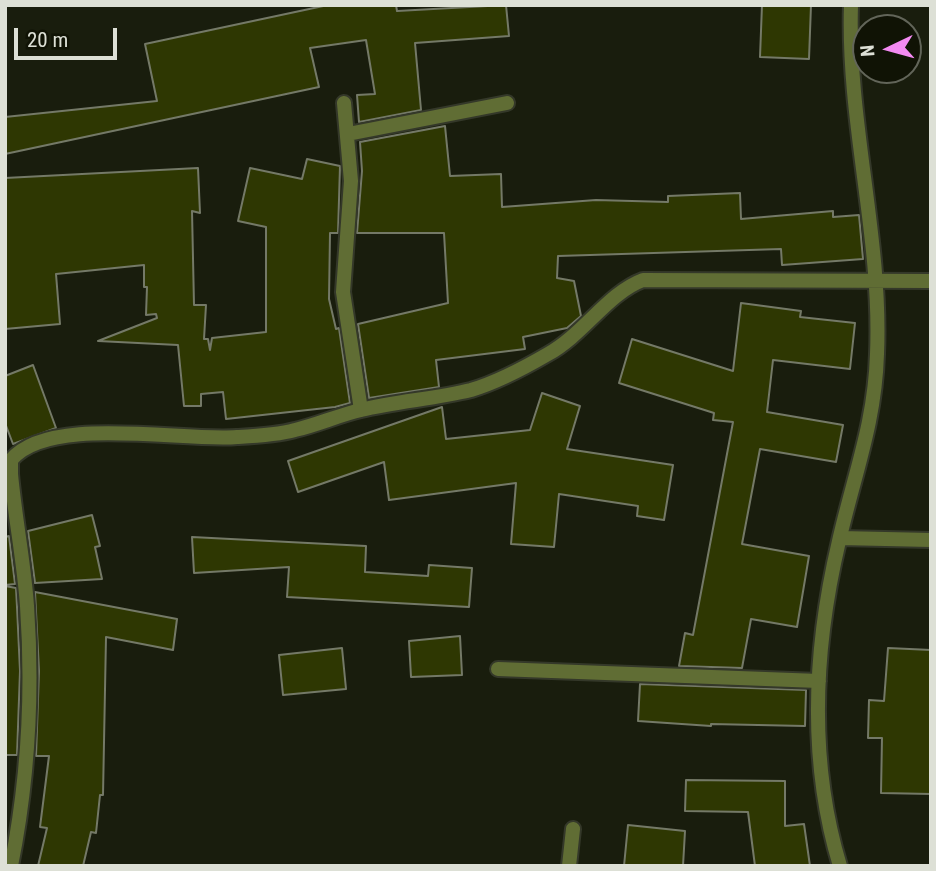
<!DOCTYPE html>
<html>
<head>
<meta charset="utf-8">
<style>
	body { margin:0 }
	#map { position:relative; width:936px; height:871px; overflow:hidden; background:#191d0d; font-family:"Roboto Condensed",sans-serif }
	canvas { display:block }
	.frame { position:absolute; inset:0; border:7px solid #dde0d6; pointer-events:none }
	.north { position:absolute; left:852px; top:14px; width:70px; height:70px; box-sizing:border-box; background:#101305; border:2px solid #626559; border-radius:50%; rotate:265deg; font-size:19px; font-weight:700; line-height:28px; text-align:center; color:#dde0d6 }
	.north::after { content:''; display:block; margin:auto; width:24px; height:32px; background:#f38af2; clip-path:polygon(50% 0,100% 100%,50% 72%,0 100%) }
	.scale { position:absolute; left:14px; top:28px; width:103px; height:32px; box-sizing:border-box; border:4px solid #dde0d6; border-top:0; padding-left:9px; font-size:21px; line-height:24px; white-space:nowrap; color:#dde0d6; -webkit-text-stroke:5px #101305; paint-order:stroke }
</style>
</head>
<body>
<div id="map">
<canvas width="936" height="871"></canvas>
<div class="frame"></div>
<div class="north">N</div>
<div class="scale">20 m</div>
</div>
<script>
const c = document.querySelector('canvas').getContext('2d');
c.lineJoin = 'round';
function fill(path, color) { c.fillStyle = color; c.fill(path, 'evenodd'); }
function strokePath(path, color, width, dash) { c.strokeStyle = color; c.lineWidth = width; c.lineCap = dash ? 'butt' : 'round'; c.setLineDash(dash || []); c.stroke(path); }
const building = new Path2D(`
	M328,5h68l1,6 109,-6 3,31 -94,7 6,67 -62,12 -2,-27 18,-1 -9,-54 -56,8 9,39 -314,67v-37l152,-16 -12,-57z
	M762,5h49l-2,54 -49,-2z
	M445,126l5,50 51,-2 1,33 94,-7 72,2v-6l72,-3 1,26 92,-8v6l26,-2 4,44 -81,6 -1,-16 -223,7 -1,22 17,3 7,35 -14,12 -44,9 2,12 -89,11 3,27 -70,11 -11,-74 90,-21 -4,-70h-87l5,-62 -2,-29z
	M307,159l33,7 -2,67h-8l-1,66 7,30 3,-1 11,75 -15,4 -109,12 -3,-27 -22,2v12h-17l-6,-61 -80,-4 59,-23 -1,-4 -10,1 1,-28h-3v-22l-88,9 4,50 -55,5v-151l193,-10 2,45 -8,-2 2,94h12l-2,34h4l2,11 2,-12 54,-6v-105l-28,-6 12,-53 52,11z
	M741,303l60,8 -1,6 55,6 -5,46 -77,-9 -6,52 76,13 -7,37 -76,-13 -18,95 67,12 -12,71 -46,-8 -9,49 -63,-2 6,-33 8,2 40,-213 -20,-2 1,-7 -95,-30 13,-44 101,32z
	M33,365l23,63 -43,16 -8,-21v-47z
	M542,393l38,13 -13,43 106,16 -9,55 -27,-4 1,-10 -79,-12 -5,53 -43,-3 5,-61 -127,17 -5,-38 -86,30 -10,-31 154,-54 4,32 84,-9z
	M92,515l8,31 -5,1 7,32 -67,4 -7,-52z
	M9,536l6,48 -10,1v-48z
	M192,537l174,9 -1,26 63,4 1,-11 43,3 -3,39 -182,-10 2,-30 -95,6z
	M5,586l11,2 1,19 3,64 -3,84h-12z
	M35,592l142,27 -4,31 -67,-13 -3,158h-3l-4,38 -5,-1 -8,34h-45l9,-38 -7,-1 9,-71h-13l3,-85z
	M460,636l2,39 -51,2 -2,-36z
	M342,648l4,41 -63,6 -4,-40z
	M888,648l43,2v144l-50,-1 1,-55h-14l1,-38 15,1z
	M640,684l166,6 -1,36 -94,-2v2l-73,-5z
	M686,780l99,1v45l19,-2 6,42h-55l-7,-54 -63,-1z
	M628,825l57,6 -2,35h-59z`);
fill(building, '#2e3702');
strokePath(building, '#747967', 2);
const street = new Path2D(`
	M344,103l7,78 -8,111 18,118
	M348,134l159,-31
	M840,538l91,2
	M498,669l321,12
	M11,866c17,-85 22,-174 16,-260 -3,-44 -12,-88 -16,-132v-14c38,-46 172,-18 226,-23 19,-1 40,-2 58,-7 22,-5 44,-15 66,-20 36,-9 74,-11 110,-20 27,-8 53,-22 77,-36 36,-20 60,-61 95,-74l288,1
	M569,866l4,-37
	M840,866c-32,-106 -26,-219 -1,-325 15,-66 36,-118 38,-187 5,-117 -30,-232 -26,-349`);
strokePath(street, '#343829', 18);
strokePath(street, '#606d34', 14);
</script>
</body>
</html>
